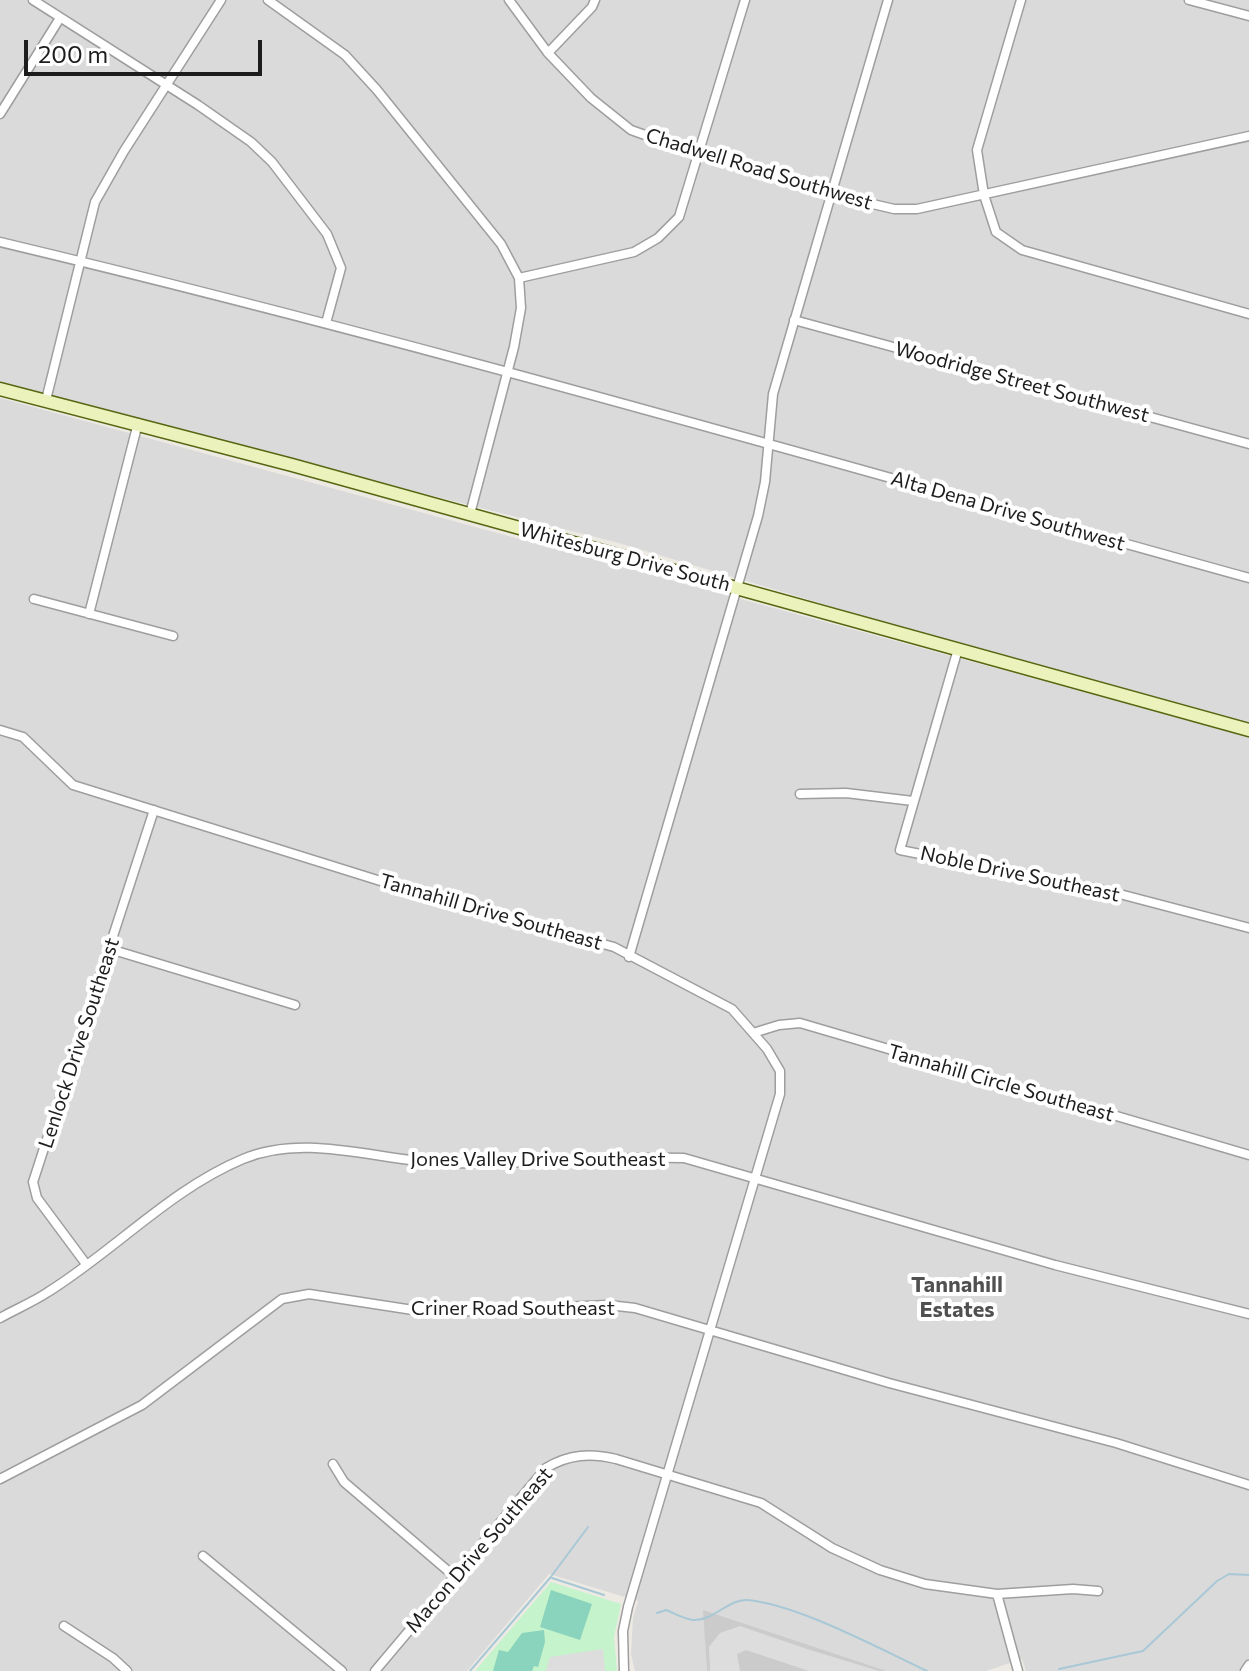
<!DOCTYPE html>
<html>
<head>
<meta charset="utf-8">
<style>
	body { margin:0 }
	#map { position:relative; width:1249px; height:1671px; overflow:hidden; background:#edeae4; font-family:Commissioner,sans-serif }
	canvas { display:block }
	.scale { position:absolute; left:24px; top:40px; width:238px; height:36px; box-sizing:border-box; border:4px solid #1d1d1d; border-top:0; padding-left:10px; font-size:24px; line-height:28px; white-space:nowrap; color:#1d1d1d; -webkit-text-stroke:6px #fff; paint-order:stroke }
</style>
</head>
<body>
<div id="map">
<canvas width="1249" height="1671"></canvas>
<div class="scale">200 m</div>
</div>
<script>
const c = document.querySelector('canvas').getContext('2d');
c.lineJoin = 'round';
function fill(path, color) { c.fillStyle = color; c.fill(path, 'evenodd'); }
function strokePath(path, color, width, dash) { c.strokeStyle = color; c.lineWidth = width; c.lineCap = dash ? 'butt' : 'round'; c.setLineDash(dash || []); c.stroke(path); }
function write(font, color, halo, rows, align = 'center') {
  c.font = font + ' Commissioner,sans-serif'; c.lineWidth = 8; c.setLineDash([]); c.textBaseline = 'middle'; c.strokeStyle = halo; c.fillStyle = color; for (const [text, x, y, turn = 0] of rows) {
    c.save(); c.translate(x, y); c.rotate((+turn || 0) * Math.PI / 180); c.textAlign = isNaN(turn) ? turn : align; if (halo) c.strokeText(text, 0, 0); c.fillText(text, 0, 0); c.restore();
  }
}
fill(new Path2D(`
	M0,0h1249v731l-630,-188 -619,-157z
	M0,398l1249,339v934h-223l-4,-12 -36,12h-99l-183,-60 3,60h-72l-4,-17 2,-36 5,-17 -89,-27 -82,97h-467z`), '#dbdada');
fill(new Path2D(`
	M703,1610l184,61h-180z`), '#cbcbcb');
fill(new Path2D(`
	M551,1582l70,22 -7,33 3,34h-142z`), '#c5f3cb');
fill(new Path2D(`
	M551,1590l41,14 -12,36 -40,-13z
	M544,1630l1,12 -7,25 -4,-1 -2,5h-39l6,-21 9,2 14,-19z`), '#8ad3bc');
fill(new Path2D(`
	M740,1626l67,23 72,22h-70l-63,-21 -9,4 3,17h-30l-1,-24 11,-14z
	M603,1649l2,22h-59l4,-14z`), '#ddd');
strokePath(new Path2D(`
	M552,1578l52,17
	M657,1613l9,-3c8,3 21,11 29,10 19,0 34,-21 52,-20 50,4 133,49 180,71
	M1059,1669l84,-18 74,-70 12,-7 20,1
	M470,1671l80,-93 38,-51`), '#a8c8d6', 2);
const street = new Path2D(`
	M33,0l165,105 53,37 21,20 55,72 14,34 -15,55
	M268,0l77,55 32,35 124,154 18,34 2,30 -7,39 -44,167
	M509,0l39,53 43,45 40,32 67,24 132,40 64,15h23l332,-73
	M1021,0l-44,150 7,45 12,37 26,18 227,64
	M1189,0l60,16
	M548,53l44,-46 3,-7
	M0,114l60,-96
	M0,242c420,100 833,221 1249,336
	M519,278l115,-26 24,-14 21,-21 66,-217
	M794,320l455,124
	M46,400l49,-198 29,-51 97,-151
	M34,599l139,37
	M89,614l49,-191
	M958,649l-58,201 212,42 137,36
	M0,730l23,7 50,48 362,113 179,49 118,62 35,40 13,22v23l-152,513 -5,24 1,40
	M800,794l46,-1 67,8
	M110,949l185,56
	M629,957l129,-441 7,-34 8,-88 115,-394
	M753,1033l26,-8 21,-2 449,132
	M86,1264l-49,-66 -4,-16 121,-372
	M0,1318c16,-9 33,-16 48,-26 66,-41 123,-103 195,-133 64,-27 138,3 204,4 79,2 158,-7 237,-5l371,107 194,49
	M333,1464l11,18 110,94
	M0,1479l142,-74 140,-106 27,-5 104,16 38,2 157,-7 27,3 254,75 227,60 133,42
	M203,1556l139,115
	M997,1594l21,77
	M64,1626l49,32 14,13
	M375,1671l171,-203c23,-14 45,-15 70,-9l145,44 71,45 48,22 45,14 72,10 76,-5 25,2
	M1245,1671l4,-6`);
const secondary = new Path2D(`
	M0,389l292,76 957,265`);
strokePath(street, '#9e9e9e', 11);
strokePath(secondary, '#576711', 15);
strokePath(street, '#fff', 8);
strokePath(secondary, '#ebf2bc', 12);
write('20px', '#1d1d1d', '#fff', [
	["Chadwell Road Southwest",759,169,17],
	["Woodridge Street Southwest",1022,382,15],
	["Alta Dena Drive Southwest",1008,511,16],
	["Whitesburg Drive South",625,557,15],
	["Noble Drive Southeast",1020,874,12],
	["Tannahill Drive Southeast",491,912,16],
	["Lenlock Drive Southeast",79,1043,-72],
	["Tannahill Circle Southeast",1001,1083,16],
	["Jones Valley Drive Southeast",538,1159],
	["Criner Road Southeast",513,1308],
	["Macon Drive Southeast",479,1550,-49]
]);
write('bold 22px', '#505050', '#fff', [
	["Tannahill",957,1285],
	["Estates",957,1310]
]);
</script>
</body>
</html>
